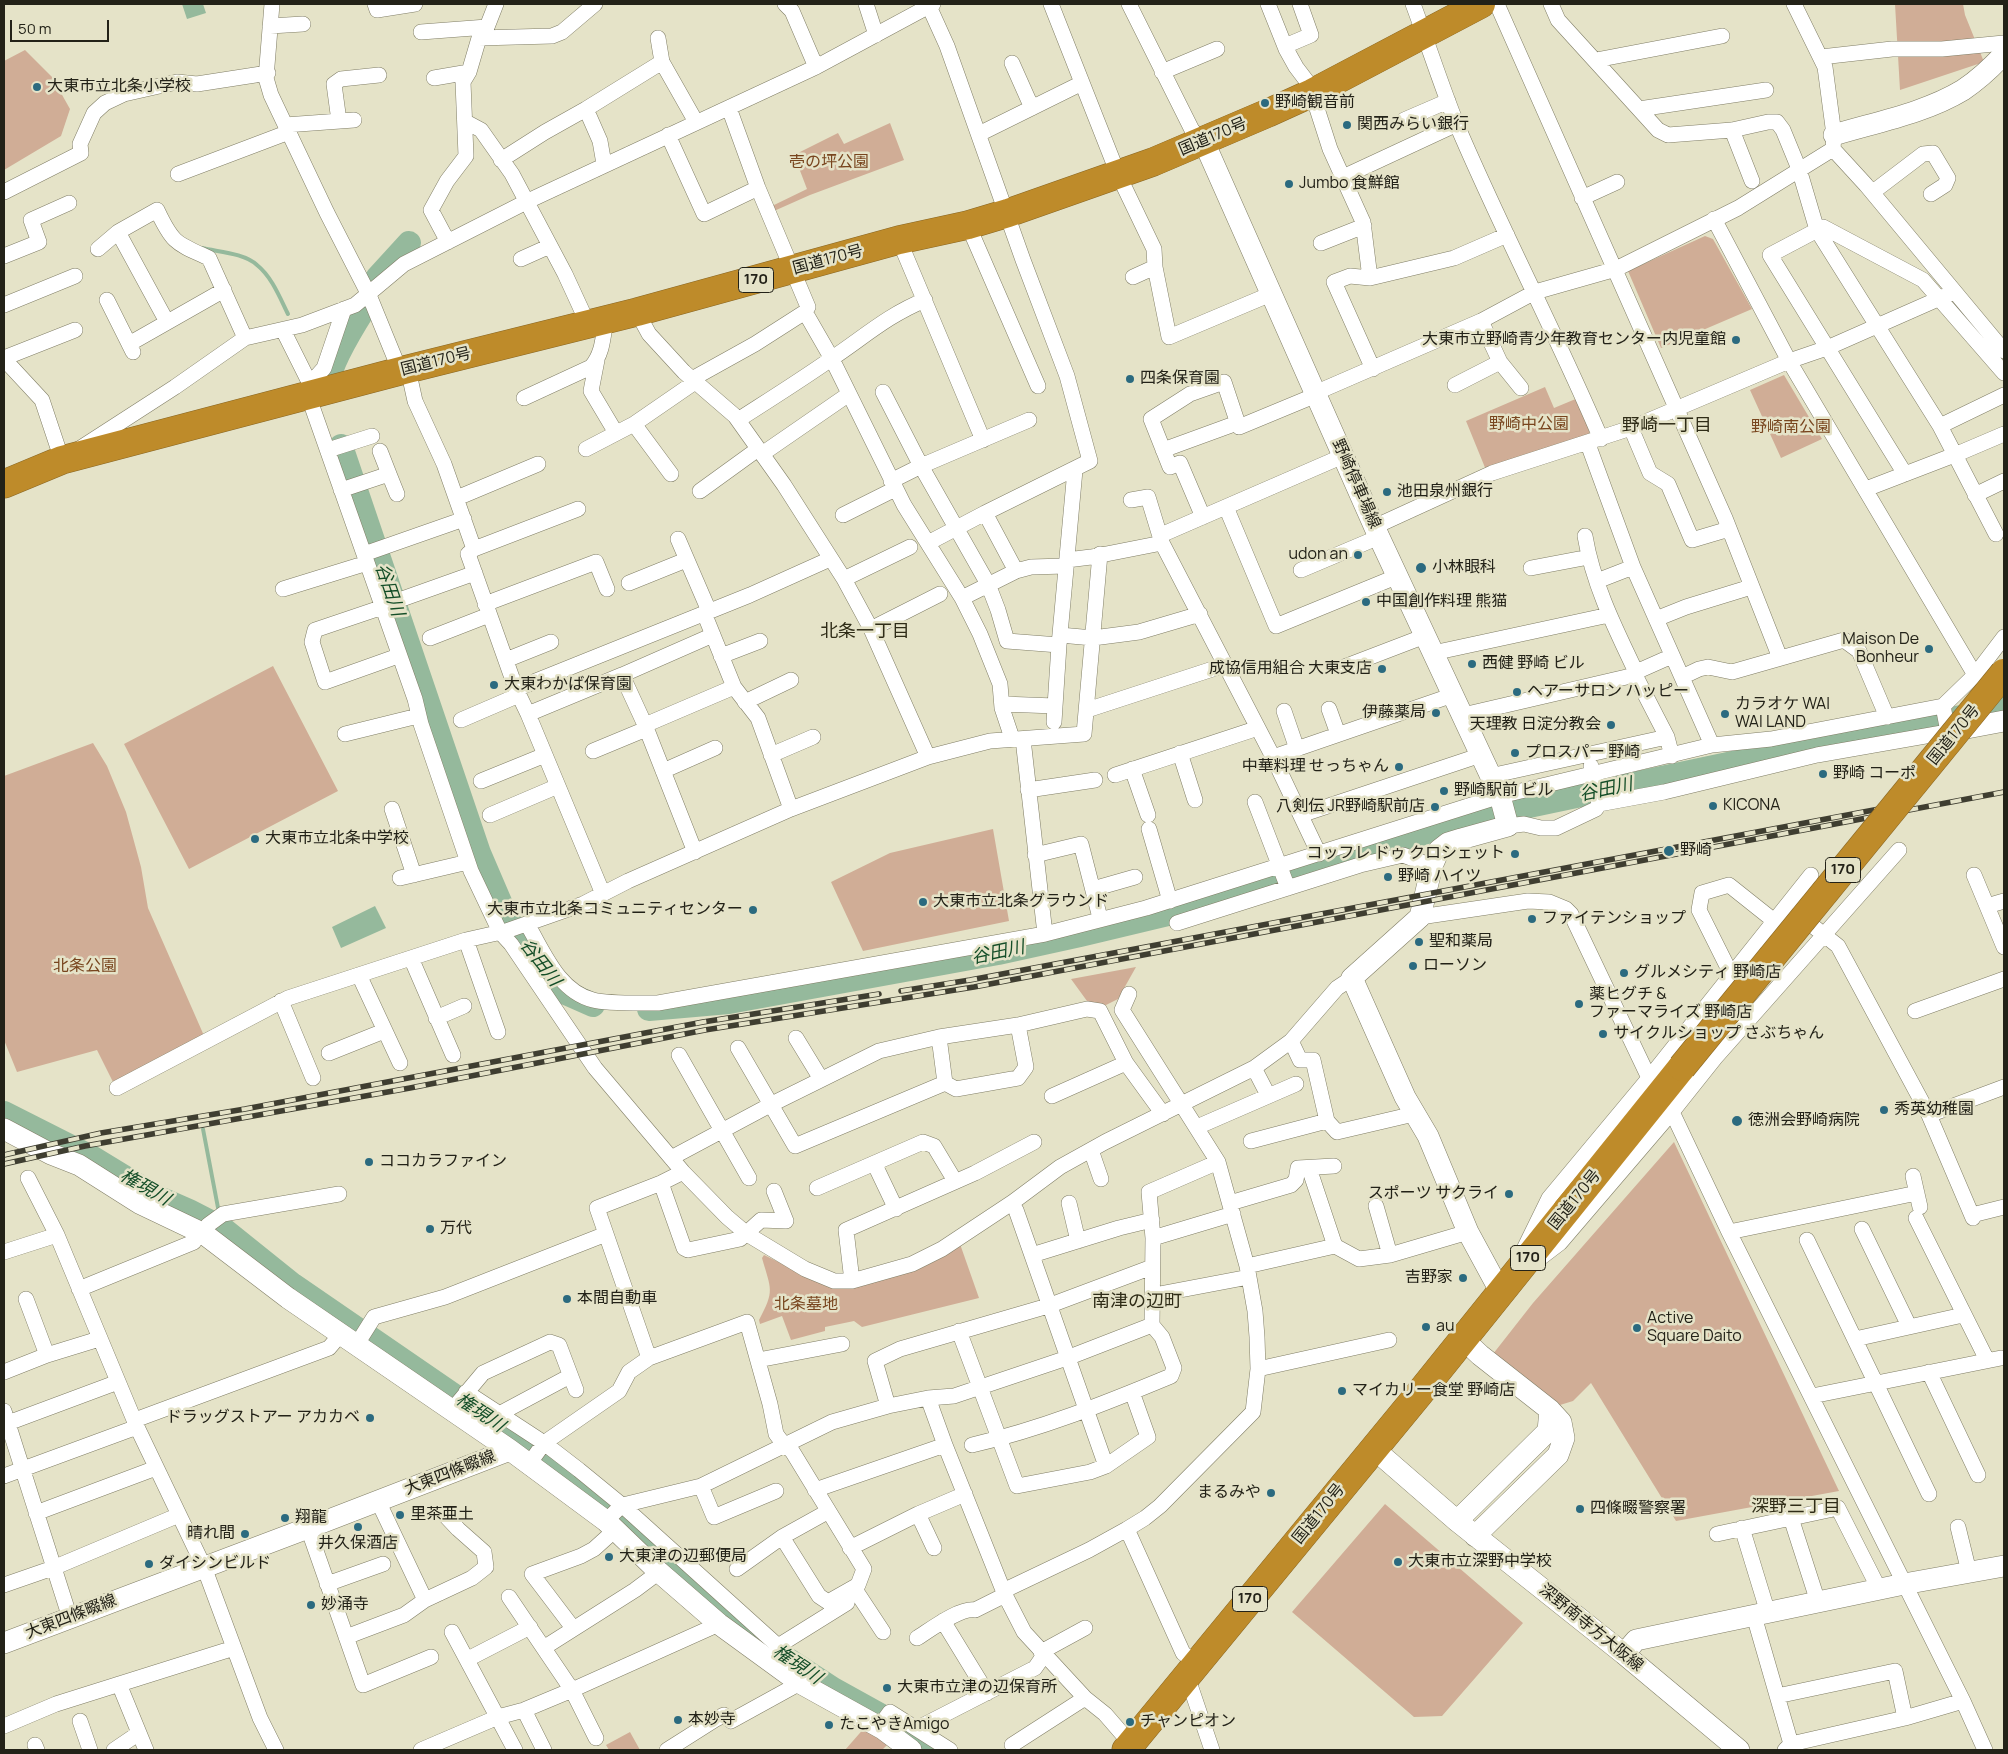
<!DOCTYPE html>
<html>
<head>
<meta charset="utf-8">
<style>
	body { margin:0 }
	#map { position:relative; width:2008px; height:1754px; overflow:hidden; background:#e5e3c8; font-family:Manrope,sans-serif }
	canvas { display:block }
	.frame { position:absolute; inset:0; border:5px solid #232218; pointer-events:none }
	.scale { position:absolute; left:10px; top:20px; width:99px; height:22px; box-sizing:border-box; border:2px solid #232218; border-top:0; padding-left:6px; font-size:15px; line-height:18px; white-space:nowrap; color:#232218; -webkit-text-stroke:4px #e5e3c8; paint-order:stroke }
</style>
</head>
<body>
<div id="map">
<canvas width="2008" height="1754"></canvas>
<div class="frame"></div>
<div class="scale">50 m</div>
</div>
<script>
const c = document.querySelector('canvas').getContext('2d');
c.lineJoin = 'round';
function fill(path, color) { c.fillStyle = color; c.fill(path, 'evenodd'); }
function strokePath(path, color, width, dash) { c.strokeStyle = color; c.lineWidth = width; c.lineCap = dash ? 'butt' : 'round'; c.setLineDash(dash || []); c.stroke(path); }
function write(font, color, halo, rows, align = 'center') {
  c.font = font + ' Manrope,"Noto Sans JP",sans-serif'; c.lineWidth = 5; c.setLineDash([]); c.textBaseline = 'middle'; c.strokeStyle = halo; c.fillStyle = color; for (const [text, x, y, turn = 0] of rows) {
    c.save(); c.translate(x, y); c.rotate((+turn || 0) * Math.PI / 180); c.textAlign = isNaN(turn) ? turn : align; if (halo) c.strokeText(text, 0, 0); c.fillText(text, 0, 0); c.restore();
  }
}
fill(new Path2D(`
	M1895,4h68l2,11 19,47 -84,28z
	M25,50l27,27 18,32 -9,27 -57,34v-109z
	M890,123l14,37 -94,35 -36,16 -2,-5 35,-17 -13,-34 44,-22 6,11z
	M1705,236l8,3 39,70 -91,39 -33,-77z
	M1784,375l38,64 -41,19 -31,-68z
	M1545,387l9,21 24,-10 7,18 5,19 -104,35 -20,-49z
	M273,666l65,125 -149,78 -65,-125z
	M93,743l14,23 19,46 15,55 7,41 57,130 -91,46 -17,-34 -80,22 -13,-32v-264z
	M993,829l16,92 -146,30 -32,-69 59,-29z
	M1136,967l-18,32 -16,8 -15,-6 -16,-22z
	M1674,1142l165,349 -163,30 -85,-138 -18,18 -13,4 -67,-51 40,-51z
	M960,1244l19,54 -117,29 -8,-6 -29,6v4l-34,9 -9,-24 -22,8 -1,-4c16,-30 12,-30 3,-62l2,-3 58,28z
	M1385,1504l138,119 -81,93 -28,1 -122,-105z
	M866,1726l23,17 -7,7h-37z
	M630,1732l10,18h-31l-3,-5z`), '#d0ad96');
fill(new Path2D(`
	M182,4h21l3,9 -19,6z
	M375,906l11,22 -45,20 -9,-21z`), '#95b99c');
strokePath(new Path2D(`
	M202,248c17,4 42,5 55,17 15,12 23,33 31,49
	M203,1129l16,84`), '#95b99c', 4);
strokePath(new Path2D(`
	M377,278l32,-35
	M328,384c2,-21 24,-56 36,-75
	M341,446l138,407 27,63 19,32 34,42 34,15
	M649,1009l80,-7 269,-49 82,-18 96,-23 257,-82 58,-16 379,-80 134,-25
	M4,1113l89,45 64,39 32,14 33,17 71,57 246,169 71,54 118,105 47,38 58,38 56,31 43,30`), '#95b99c', 24);
const street = new Path2D(`
	M272,4l-6,74 5,17 56,118 42,82 31,76
	M375,4l2,6 38,-6
	M785,4l7,7 24,56
	M866,4l10,31
	M928,4l19,42 76,214 44,116 23,85 -105,52 -57,30
	M1051,4l67,170 36,75 1,18 14,70 102,-43
	M1129,4l63,126 12,12
	M1268,4l18,45 10,18 19,25
	M1413,4c15,40 28,81 44,121 45,106 99,208 144,314
	M1497,4l228,514 55,140
	M1551,4l7,16 100,110 10,5 64,-5 36,-8h9l6,8 16,39 18,61 123,196 56,108
	M1794,4l31,63 9,68 -1,14 33,36 138,166
	M270,26l33,-2
	M421,32l66,-5
	M479,38l73,-2 10,-4 33,-28
	M658,38l4,24 34,60
	M1285,46l26,-11 -11,-31
	M1821,57l71,-8h50l62,-6
	M1596,60l126,-24
	M1012,63l20,45
	M1162,72l55,-23
	M434,78l35,-6
	M1312,93l18,56 33,73 7,56
	M729,108l29,80 50,119 -3,5 27,47 72,146 58,93 18,36 20,50 2,24 10,30
	M586,109l14,32 4,23
	M1639,109l127,-19
	M1404,120l44,-19
	M339,121l-5,-37 7,-5 38,-4
	M466,122l15,8 31,44 53,100 23,50
	M285,125l69,-5
	M1732,130l20,51
	M979,134l103,-51
	M668,135l36,79 54,-26
	M501,160l44,-28 41,-23 76,-47
	M178,174l111,-42
	M1343,177l114,-53
	M4,192l77,-39 -1,-9 14,-31 11,-10 19,-9 53,-12 20,2 71,-11
	M1873,192l50,-38 10,-1 15,25 -3,7 -14,9
	M1582,198l35,-16
	M1714,219l75,142 186,314 8,2
	M968,225l70,161
	M118,232l49,90
	M899,240l84,200
	M448,242l-17,-32 16,-29 19,-25 -3,-74 6,-10 10,-34 8,-11 9,-23
	M1321,243l43,-17
	M98,249l20,-17 39,-22c16,34 19,33 52,48l36,80
	M4,256l35,-14 -8,-22 38,-17
	M521,259l29,-13
	M1133,277l22,-10
	M107,300l26,52
	M4,305l71,-29
	M637,312l12,22 35,38 51,44 49,69 60,94 27,50 57,128
	M1481,321l19,41 21,26
	M283,330l31,62
	M129,344l95,-54
	M4,358l71,-28
	M4,359l38,41 20,60 113,-73 70,-49 57,-13 53,-20 49,-41 124,-63 288,-134 117,-63
	M597,360l-6,31 25,42
	M408,369l7,32 29,63 30,85
	M1373,369l-39,-87 16,-6 20,2 84,-20 53,-23
	M692,379l63,-35 50,-32
	M310,384l14,-16 20,-59
	M1455,385l45,-23
	M883,392l38,74 67,118 10,26 9,31 52,4
	M308,395l107,304 6,25 50,147 29,61 11,12 84,124 88,104 44,45 20,17 58,35 29,12h18l60,-17 30,-15 71,-47 47,-35 45,-25 149,-74 37,-27 46,-53 15,-10
	M524,398l67,-31c12,-13 12,-31 15,-48
	M738,420c31,-20 63,-40 93,-61 33,-22 57,-44 94,-59
	M634,424l37,50
	M1940,426l64,-31
	M1631,428l19,45 18,11 24,56 37,-11
	M1588,444l45,123 79,178
	M586,449l48,-25 61,-42
	M328,450l44,-14
	M1163,450l74,-27
	M380,451l9,23
	M762,454l87,-60
	M1905,474l-135,-219 53,-28 100,53 81,93
	M891,481l30,-15 108,-46
	M1866,489l91,-35 47,-20
	M341,490l48,-16 8,20
	M700,491l58,-42
	M1975,495l29,-14
	M457,498l81,-34
	M1131,500l17,-3 14,46 111,214 46,97
	M1226,507l50,119 122,-50
	M578,509l-104,40 -6,5 48,135 12,25 75,180
	M985,513l31,58
	M843,515l52,-26
	M1203,517l-23,-54 -10,4 -19,-48 39,-25 34,-12 15,45 70,-29 6,-5 166,-72 54,-29 81,-23 122,-61 95,-59
	M1374,527l118,-54 139,-45 158,-67 38,-13 127,-56
	M1161,535l182,-79
	M1585,536c8,48 30,92 51,136l-1,3 32,62 5,19
	M678,539l31,72
	M364,554l100,-35
	M1067,560l24,-3 71,-14
	M1531,568l58,-11
	M1301,570l78,-33
	M844,579l66,-32
	M1597,581l36,-14
	M629,583l57,-23
	M283,589l84,-26
	M962,598l54,-27 15,-4 34,-1
	M402,599l73,-26
	M485,604l111,-42 11,27
	M383,607l-68,23 -3,12 13,40 73,-26
	M704,613l30,74 24,31 33,91
	M1656,619l30,-12 65,-20
	M871,629l69,-35
	M1060,635l33,3 46,-6 61,-18
	M430,638l59,-23
	M1433,653l176,-38
	M721,656l39,-15
	M506,660l45,-18
	M1344,667l81,-31
	M1636,672l36,-16
	M1682,677l17,-8 9,-2 24,5 112,-32 15,11 28,66
	M516,689l234,-94 80,-36
	M745,702l46,-22
	M1002,704l53,2
	M1329,709l9,25
	M1087,710l138,-45
	M1284,711l13,38
	M528,714l94,-39
	M1463,715l172,-40
	M461,720l58,-25
	M1054,722l5,-77 16,-175
	M645,725l89,-38
	M345,734l73,-18
	M1023,739l22,195
	M593,751l53,-22
	M1180,753l15,47
	M771,755l42,-18
	M1273,757l180,-62
	M1591,766l8,38
	M1132,769l16,46
	M663,771l52,-23
	M1115,775l143,-47
	M1490,776l177,-39
	M481,781l64,-26
	M1028,790l67,-10
	M1255,802l33,86
	M392,809l22,66
	M490,815l68,-29
	M1301,815l180,-60
	M1508,826l16,-2 17,4h15l40,-19 3,-5 65,-12 153,-37 131,-23 -5,-26
	M1149,829l21,72
	M695,852l-50,-127 -23,-50 91,-40
	M1035,855l46,-11 18,70
	M1974,875l30,72
	M400,878l68,-16
	M1093,889l42,-12
	M1987,906l17,-5
	M1799,915l39,31 91,169 44,103
	M1420,917l108,-16 21,1 17,7 5,5 78,164
	M1177,923l183,-58 43,-10 29,11
	M527,924c17,28 31,67 66,76 15,4 48,3 65,3l387,-69 101,-26 354,-112 212,-51 59,-6 172,-33 32,-31 29,-38
	M466,940l32,92
	M411,958l42,97
	M1731,974l-32,-64 3,-17 27,-8 44,35
	M359,975l41,88
	M281,1001l32,77
	M1915,1011l89,-32
	M436,1018l28,-12
	M939,1037l6,46 11,6 62,-11 8,-11 -8,-42
	M796,1038l25,41
	M1291,1041l9,19h13l14,61 10,11 77,-18
	M738,1048l57,98 150,-63
	M329,1053l55,-22
	M679,1055l70,123
	M1254,1068l14,27
	M117,1088l171,-90 178,-58 40,-9 77,-27 45,-23 163,-72 137,-52 62,-16 94,-7 16,-180
	M1052,1096l74,-33
	M1672,1112l57,120 234,469 22,49
	M1929,1115l75,-28
	M1197,1127l99,-43
	M1251,1141l76,-20
	M1091,1150l10,29
	M671,1158l101,-54 107,-53 60,-14 79,-12 69,-16 13,2 26,52 37,51
	M875,1165l21,44
	M1309,1168l26,78
	M1913,1176l7,31
	M28,1178l29,57
	M661,1183l23,65 4,2 52,-11 21,-19 25,1 -12,-30
	M817,1188l106,-46 11,4 21,35
	M1069,1203l9,38
	M1230,1203l61,-18 5,-5 2,-12 36,-2
	M1376,1206l14,49
	M1016,1210l90,256
	M1972,1215l32,-8
	M1916,1218l71,142
	M1862,1229l47,97
	M1729,1232l188,-39
	M204,1234l4,-9 15,-11 116,-20
	M1153,1238l80,-24
	M1807,1240l122,254
	M1525,1247l24,-49 100,-120 162,-203
	M4,1252l53,-17 80,192 67,140 56,151 16,32
	M1032,1255l87,-27 33,-8
	M1539,1259l21,-16 112,-131 43,-54 184,-208
	M1247,1266l88,-20 24,13 31,-4 78,-23
	M852,1281l-6,-51 129,-57 59,-31
	M79,1289l115,-47 5,-11
	M1154,1295l95,-18
	M26,1299l21,56
	M959,1331l58,155 73,-14 16,-6 42,-29 -16,-45
	M1855,1339l108,-24
	M357,1344l17,-27 71,-20 161,-63
	M649,1358l-52,-150 64,-25 22,-11
	M758,1360l84,-16
	M1258,1369l131,-29
	M4,1372l43,-17 52,-16
	M1929,1372l49,103
	M466,1392l78,51 35,27 44,36 155,140 69,-43
	M1812,1396l189,-38
	M928,1398l17,47 60,150 19,37 61,66 20,16 26,30
	M888,1406l-13,-45 25,-12 148,-43 104,-39
	M452,1410l31,-37 67,-31 9,3 17,45
	M4,1411l66,207
	M499,1414l71,-38
	M135,1420l194,-72 11,-13
	M8,1423l110,-41
	M972,1445c69,-16 134,-42 199,-69l3,-8 -12,-31 -10,-12 1,-87 -4,-46 69,-30
	M529,1464l15,-21 75,-52 10,-19 20,-14 98,-36 23,82 6,30 9,12 7,5 72,118 -6,16 -30,17 -9,-6 -37,-59
	M4,1476l133,-49
	M701,1486l13,31 62,-26
	M815,1490l130,-45
	M36,1513l120,-45
	M918,1514l16,34
	M1791,1518l27,84
	M606,1521l13,-13 8,-4 74,-18 131,-64 56,-16 40,-8 26,-2 113,-38 85,-33
	M1958,1527l11,45
	M308,1528l55,157 68,-28
	M1742,1528l26,85
	M1127,1529l18,-11 15,-12 93,-94 5,-43 -1,-32 -2,-26 -8,-45 -29,-104 -96,-152 7,-16
	M1717,1534l121,-26 41,81
	M850,1548l68,-34 47,-20
	M737,1569l45,-32 45,-25
	M327,1584l56,-20
	M4,1585l49,-17 126,-53
	M854,1588l29,44
	M1003,1591l86,-41 38,-21 56,124 14,11
	M509,1597l63,93 24,48
	M425,1600l47,-22 14,-11 -2,-15 -26,-23 -15,-16
	M1754,1616l37,128 -6,6
	M943,1621l44,72
	M573,1628l-41,-54 49,-18 13,-7 21,-19
	M452,1632l63,118
	M346,1637l58,-22 21,-15 -47,-99
	M917,1638c13,-8 43,-31 58,-28l30,-15
	M545,1647l90,-57 24,-18
	M1041,1652l44,-24
	M468,1659l62,-32
	M1187,1676l25,74
	M119,1684l27,66
	M1777,1696l118,-25 10,47
	M524,1710l20,40
	M80,1721l10,29
	M4,1726l52,-22 178,-56
	M879,1727l11,-15 60,38
	M918,1728l117,-60 9,-13
	M1791,1744l114,-26 58,-17
	M35,1745l2,5
	M1012,1745l73,-47
	M114,1750l25,-17
	M421,1750l77,-33 26,-7 48,-20 147,-66
	M667,1750l49,-31 8,-4 7,6 69,-38`);
const secondary = new Path2D(`
	M1834,135c43,-13 91,-22 129,-45 15,-10 29,-23 41,-36
	M1204,142l175,395 121,259 8,30 -47,13 -13,4 -9,7 -7,16 -12,51 -68,61 53,119 23,39 40,96 32,59
	M1951,731l53,-10
	M4,1129l47,25 28,11 60,38 65,31 84,64 222,152 96,71 53,51 60,52 81,59 83,46 28,21
	M1463,1339l17,16 70,55 11,12 3,16 -6,17 -83,81
	M1374,1449l83,72 167,133 115,96
	M1457,1521l91,-90 2,-21
	M4,1643l304,-115 202,-78
	M1624,1654l12,-14 268,-56 100,-18`);
const highway = new Path2D(`
	M4,484l58,-24 346,-91 229,-57 262,-72 69,-15 40,-12 145,-51 115,-49 44,-20 169,-89
	M1126,1750l293,-356 263,-327`);
strokePath(street, '#807e66', 16);
strokePath(secondary, '#807e66', 22);
strokePath(highway, '#886624', 29);
strokePath(street, '#fff', 15);
strokePath(secondary, '#fff', 21);
strokePath(highway, '#be8b2a', 28);
const rail = new Path2D(`
	M901,991l69,-11 941,-177
	M4,1155l97,-22 144,-24 458,-87 176,-28
	M4,1164l81,-18 325,-58 295,-58 269,-43 1030,-195`);
strokePath(rail, '#3f3e31', 5.5);
strokePath(rail, '#e5e3c8', 4, [11]);
const highwayBridge = new Path2D(`
	M1682,1067l322,-394`);
strokePath(highwayBridge, '#886624', 29, []);
strokePath(highwayBridge, '#be8b2a', 28);
for (const [x, y, r, color] of [
	[37,87,5,"#2b6a7f"],
	[1265,103,5,"#2b6a7f"],
	[1347,125,5,"#2b6a7f"],
	[1289,184,5,"#2b6a7f"],
	[1736,340,5,"#2b6a7f"],
	[1130,379,5,"#2b6a7f"],
	[1387,492,5,"#2b6a7f"],
	[1358,555,5,"#2b6a7f"],
	[1421,568,6,"#2b6a7f"],
	[1366,602,5,"#2b6a7f"],
	[1929,649,5,"#2b6a7f"],
	[1472,664,5,"#2b6a7f"],
	[1382,669,5,"#2b6a7f"],
	[494,685,5,"#2b6a7f"],
	[1517,692,5,"#2b6a7f"],
	[1436,713,5,"#2b6a7f"],
	[1725,714,5,"#2b6a7f"],
	[1611,725,5,"#2b6a7f"],
	[1515,753,5,"#2b6a7f"],
	[1399,767,5,"#2b6a7f"],
	[1823,774,5,"#2b6a7f"],
	[1444,791,5,"#2b6a7f"],
	[1713,806,5,"#2b6a7f"],
	[1435,807,5,"#2b6a7f"],
	[255,839,5,"#2b6a7f"],
	[1669,851,6,"#2b6a7f"],
	[1515,854,5,"#2b6a7f"],
	[1388,877,5,"#2b6a7f"],
	[923,902,5,"#2b6a7f"],
	[753,910,5,"#2b6a7f"],
	[1532,919,5,"#2b6a7f"],
	[1419,942,5,"#2b6a7f"],
	[1413,966,5,"#2b6a7f"],
	[1624,973,5,"#2b6a7f"],
	[1579,1004,5,"#2b6a7f"],
	[1603,1034,5,"#2b6a7f"],
	[1884,1110,5,"#2b6a7f"],
	[1737,1121,6,"#2b6a7f"],
	[369,1162,5,"#2b6a7f"],
	[1509,1194,5,"#2b6a7f"],
	[430,1229,5,"#2b6a7f"],
	[1463,1278,5,"#2b6a7f"],
	[567,1299,5,"#2b6a7f"],
	[1426,1327,5,"#2b6a7f"],
	[1637,1328,5,"#2b6a7f"],
	[1342,1391,5,"#2b6a7f"],
	[370,1418,5,"#2b6a7f"],
	[1271,1493,5,"#2b6a7f"],
	[1580,1509,5,"#2b6a7f"],
	[400,1515,5,"#2b6a7f"],
	[285,1518,5,"#2b6a7f"],
	[358,1527,5,"#2b6a7f"],
	[245,1534,5,"#2b6a7f"],
	[609,1557,5,"#2b6a7f"],
	[1398,1562,5,"#2b6a7f"],
	[149,1564,5,"#2b6a7f"],
	[311,1605,5,"#2b6a7f"],
	[887,1688,5,"#2b6a7f"],
	[678,1720,5,"#2b6a7f"],
	[1130,1722,5,"#2b6a7f"],
	[829,1725,5,"#2b6a7f"]
]) { const dot = new Path2D(); dot.arc(x, y, r, 0, 2 * Math.PI); c.fillStyle = color; c.fill(dot); strokePath(dot, '#e5e3c8', 2); }
for (const [x, y, w] of [
	[756,280,35],
	[1843,870,35],
	[1528,1258,35],
	[1250,1599,35]
]) { const box = new Path2D(); box.roundRect(x - w / 2, y - 12.5, w, 25, 4); c.fillStyle = '#e5e3c8'; c.fill(box); strokePath(box, '#232218', 1); }
write('bold 15px', '#232218', null, [
	["170",756,280],
	["170",1843,870],
	["170",1528,1258],
	["170",1250,1599]
]);
write('16px', '#232218', '#e5e3c8', [
	["大東市立北条小学校",47,87],
	["野崎観音前",1275,103],
	["関西みらい銀行",1357,125],
	["Jumbo 食鮮館",1299,184],
	["大東市立野崎青少年教育センター内児童館",1726,340,"right"],
	["四条保育園",1140,379],
	["池田泉州銀行",1397,492],
	["udon an",1348,555,"right"],
	["小林眼科",1432,568],
	["中国創作料理 熊猫",1376,602],
	["Maison De",1919,640,"right"],
	["Bonheur",1919,658,"right"],
	["西健 野崎 ビル",1482,664],
	["成協信用組合 大東支店",1372,669,"right"],
	["大東わかば保育園",504,685],
	["ヘアーサロン ハッピー",1527,692],
	["カラオケ WAI",1735,705],
	["WAI LAND",1735,723],
	["伊藤薬局",1426,713,"right"],
	["天理教 日淀分教会",1601,725,"right"],
	["プロスパー 野崎",1525,753],
	["中華料理 せっちゃん",1389,767,"right"],
	["野崎 コーポ",1833,774],
	["野崎駅前 ビル",1454,791],
	["KICONA",1723,806],
	["八剣伝 JR野崎駅前店",1425,807,"right"],
	["大東市立北条中学校",265,839],
	["野崎",1680,851],
	["コッフレ ドゥ クロシェット",1505,854,"right"],
	["野崎 ハイツ",1398,877],
	["大東市立北条グラウンド",933,902],
	["大東市立北条コミュニティセンター",743,910,"right"],
	["ファイテンショップ",1542,919],
	["聖和薬局",1429,942],
	["ローソン",1423,966],
	["グルメシティ 野崎店",1634,973],
	["薬ヒグチ &",1589,995],
	["ファーマライズ 野崎店",1589,1013],
	["サイクルショップ さぶちゃん",1613,1034],
	["秀英幼稚園",1894,1110],
	["徳洲会野崎病院",1748,1121],
	["ココカラファイン",379,1162],
	["スポーツ サクライ",1499,1194,"right"],
	["万代",440,1229],
	["吉野家",1453,1278,"right"],
	["本間自動車",577,1299],
	["Active",1647,1319],
	["Square Daito",1647,1337],
	["au",1436,1327],
	["マイカリー食堂 野崎店",1352,1391],
	["ドラッグストアー アカカベ",360,1418,"right"],
	["まるみや",1261,1493,"right"],
	["四條畷警察署",1590,1509],
	["里茶亜土",410,1515],
	["翔龍",295,1518],
	["晴れ間",235,1534,"right"],
	["井久保酒店",358,1544,"center"],
	["大東津の辺郵便局",619,1557],
	["大東市立深野中学校",1408,1562],
	["ダイシンビルド",159,1564],
	["妙涌寺",321,1605],
	["大東市立津の辺保育所",897,1688],
	["本妙寺",688,1720],
	["チャンピオン",1140,1722],
	["たこやきAmigo",839,1725]
], 'left');
write('16px', '#232218', '#e5e3c8', [
	["国道170号",1213,137,-23],
	["国道170号",828,260,-15],
	["国道170号",436,362,-14],
	["野崎停車場線",1356,484,66],
	["国道170号",1954,735,-51],
	["国道170号",1575,1200,-51],
	["大東四條畷線",450,1473,-21],
	["国道170号",1319,1514,-51],
	["大東四條畷線",71,1617,-21],
	["深野南寺方大阪線",1591,1628,39]
]);
write('16px', '#78451e', '#e5e3c8', [
	["壱の坪公園",829,163],
	["野崎中公園",1529,425],
	["野崎南公園",1791,428],
	["北条公園",85,967],
	["北条墓地",806,1305]
]);
write('18px', '#2f2c17', '#e5e3c8', [
	["野崎一丁目",1667,426],
	["北条一丁目",865,632],
	["南津の辺町",1137,1302],
	["深野三丁目",1796,1507]
]);
write('italic 18px', '#144e28', '#e5e3c8', [
	["谷田川",389,590,71],
	["谷田川",1606,790,-12],
	["谷田川",998,953,-12],
	["谷田川",540,963,52],
	["権現川",145,1188,30],
	["権現川",480,1413,34],
	["権現川",797,1665,34]
]);
</script>
</body>
</html>
